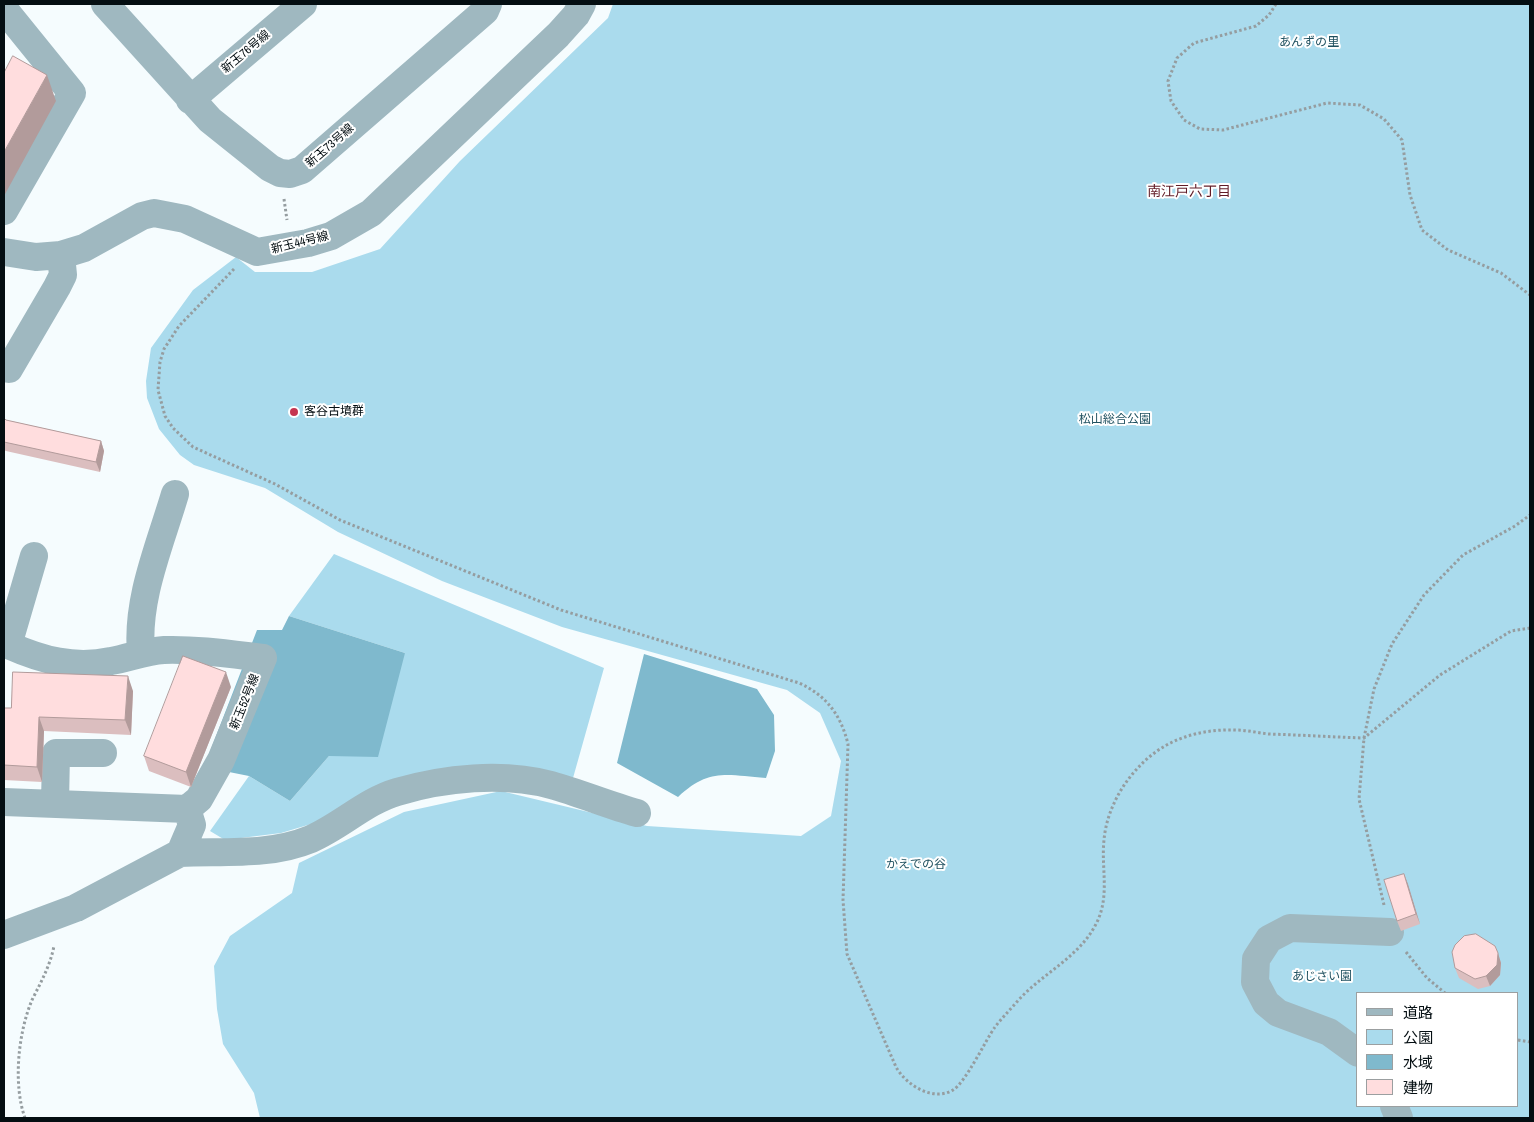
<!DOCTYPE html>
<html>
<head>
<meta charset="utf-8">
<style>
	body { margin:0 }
	#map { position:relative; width:1534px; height:1122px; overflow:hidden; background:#f5fcfe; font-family:"Archivo Narrow","Noto Sans JP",sans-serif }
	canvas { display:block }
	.frame { position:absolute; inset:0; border:5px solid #040e12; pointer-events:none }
	.legend { position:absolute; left:1356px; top:992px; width:162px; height:115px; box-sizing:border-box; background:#fff; border:1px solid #9b9fa0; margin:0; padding:6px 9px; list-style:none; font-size:15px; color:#040e12 }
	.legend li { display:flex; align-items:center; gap:10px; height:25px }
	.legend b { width:25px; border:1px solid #9b9fa0 }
</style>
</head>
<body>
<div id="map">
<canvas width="1534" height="1122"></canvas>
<div class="frame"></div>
<ul class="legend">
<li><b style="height:6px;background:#9fb8c0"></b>道路</li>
<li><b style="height:14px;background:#aadbed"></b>公園</li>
<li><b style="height:14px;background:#7fb9cd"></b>水域</li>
<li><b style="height:14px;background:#ffddde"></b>建物</li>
</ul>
</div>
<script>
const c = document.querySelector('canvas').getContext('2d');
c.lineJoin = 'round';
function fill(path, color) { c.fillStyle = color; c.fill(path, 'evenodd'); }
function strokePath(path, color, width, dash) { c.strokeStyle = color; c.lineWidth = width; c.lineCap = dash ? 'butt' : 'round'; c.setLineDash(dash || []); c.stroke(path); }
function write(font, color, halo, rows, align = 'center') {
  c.font = font + ' "Archivo Narrow","Noto Sans JP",sans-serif'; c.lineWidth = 4; c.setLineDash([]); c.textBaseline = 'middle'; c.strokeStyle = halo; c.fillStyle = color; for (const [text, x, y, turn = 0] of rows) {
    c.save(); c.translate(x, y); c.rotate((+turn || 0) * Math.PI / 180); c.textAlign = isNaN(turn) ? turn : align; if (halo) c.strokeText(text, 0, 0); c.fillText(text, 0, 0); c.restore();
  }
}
fill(new Path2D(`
	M613,4h917v1114h-1270l-6,-25 -31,-49 -6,-35 -3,-43 16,-30 62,-43 7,-30 105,-51 97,-21 146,35 154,10 30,-20 10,-55 -21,-48 -33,-23 -225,-63 -120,-46 -104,-49 -73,-44 -71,-23 -14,-10 -21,-26 -12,-31 -1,-17 5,-33 42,-58 43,-33 19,15h57l68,-23 80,-88 148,-143zM1358,993h160v113h-160z
	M334,554l270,114 -31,110 -67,-12 -225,67 -56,7 -15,-9 39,-55 41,25 39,-45 76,-103 -116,-37z`), '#aadbed');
fill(new Path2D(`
	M289,616l116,37 -27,104 -49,-1 -39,45 -41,-25 -45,-9 53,-137h25z
	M644,654l113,35 17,26 1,36 -9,27c-40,-3 -57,-10 -88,19l-61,-34z`), '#7fb9cd');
strokePath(new Path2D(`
	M1276,4l-7,11 -13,11 -62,17 -17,15 -9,23 3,20 13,19 16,9 23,1 104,-27 33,2 24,14 18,21 8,55 12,35 26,20 53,23 29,22
	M284,199l3,21
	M234,269l-55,57 -15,23 -4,13 -2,28 7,26 8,12 20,19 82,37 65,36 221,90 238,73c27,12 42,32 49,61l-5,156 4,54 49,113c10,18 37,35 57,23 13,-8 32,-49 42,-63 6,-8 13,-15 20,-23 25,-30 65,-46 82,-82 13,-27 4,-54 7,-82 3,-35 25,-69 53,-89 23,-16 51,-22 79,-21 11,0 22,3 33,4 32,1 63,3 95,4l76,-63 71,-44 19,-3
	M1384,905l-25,-106 5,-61 10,-49 18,-45 32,-49 39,-40 52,-29 15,-11
	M1406,952l21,26 18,15
	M1518,1040l12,2
	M25,1118c-12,-33 -7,-85 7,-118 9,-18 18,-34 22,-54`), '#959da0', 3, [2.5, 2.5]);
strokePath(new Path2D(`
	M105,4l105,116 60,48 10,5 10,1 12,-4 183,-159 3,-7
	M4,9l68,84 -68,118
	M190,100l113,-96
	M4,252l32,5 25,-2 23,-7 58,-32 12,-3 31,6 72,33 51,-9 23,-7 40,-23 187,-178 18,-20 6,-11
	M4,366l5,3 48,-82 6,-12 -2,-20
	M141,653c-5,-54 19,-108 34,-159
	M4,802l183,7 12,-10 22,-39 42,-102c-33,-4 -66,-9 -99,-8 -19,1 -35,8 -53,11 -37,8 -69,-1 -103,-16l26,-89
	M55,804l1,-51h47
	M180,853c44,-2 90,3 131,-14 30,-13 55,-38 86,-47 47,-14 106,-20 154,-7 29,8 57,20 86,28
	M4,935l72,-27 104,-55 12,-28 -5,-16
	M1358,1053l-29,-21 -51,-19 -12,-10 -11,-21 1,-23 13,-20 21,-11 100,4
	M1394,1106l5,12`), '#9fb8c0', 28);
fill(new Path2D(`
	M4,418l2,2 95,21 3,10 -4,21 -94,-21 -2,-1z
	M231,687l-40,100 -42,-16 -5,-15z
	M133,691l-2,44 -87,-4 -2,51 -38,-2v-72h7z
	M1404,874l16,50 -19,7 -4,-10z
	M1495,946l6,17 -1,12 -10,11 -12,3 -19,-11 -4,-10z`), '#dbbebf');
fill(new Path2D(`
	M47,75l9,26 -52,95v-44z
	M101,441l3,10 -4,21 -4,-10z
	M226,672l5,15 -40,100 -5,-15z
	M128,676l5,15 -2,44 -6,-15z
	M39,717l5,14 -2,51 -5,-15z
	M1404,874l4,10 12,40 -4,-10z
	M1498,953l3,10 -1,12 -10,11 -4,-10z`), '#b29b9b');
const building = new Path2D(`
	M13,56l34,19 -43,77v-79z
	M4,418l2,2 95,21 -5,21 -92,-20z
	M183,656l43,16 -40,100 -42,-16z
	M13,672l115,4 -3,44 -86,-3 -2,50 -33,-2v-57h7z
	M1404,874l12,40 -19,7 -13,-41z
	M1476,934l19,12 3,7 -1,12 -11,11 -11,3 -20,-11 -3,-16 3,-7 9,-9z`);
fill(building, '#ffddde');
strokePath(building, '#b29b9b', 1);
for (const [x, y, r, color] of [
	[294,412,5,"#c5344f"]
]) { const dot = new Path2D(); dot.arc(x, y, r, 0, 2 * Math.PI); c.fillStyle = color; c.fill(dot); strokePath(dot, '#fff', 2); }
write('12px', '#205160', '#fff', [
	["あんずの里",1309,43],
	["松山総合公園",1115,420],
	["かえでの谷",916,865],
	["あじさい園",1322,977]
]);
write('12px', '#040e12', '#fff', [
	["新玉76号線",246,52,-40],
	["新玉73号線",330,146,-41],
	["新玉44号線",300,243,-14],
	["新玉52号線",245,702,-68]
]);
write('12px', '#040e12', '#fff', [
	["客谷古墳群",304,412]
], 'left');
write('14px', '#611c27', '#fff', [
	["南江戸六丁目",1189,192]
]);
</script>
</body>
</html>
